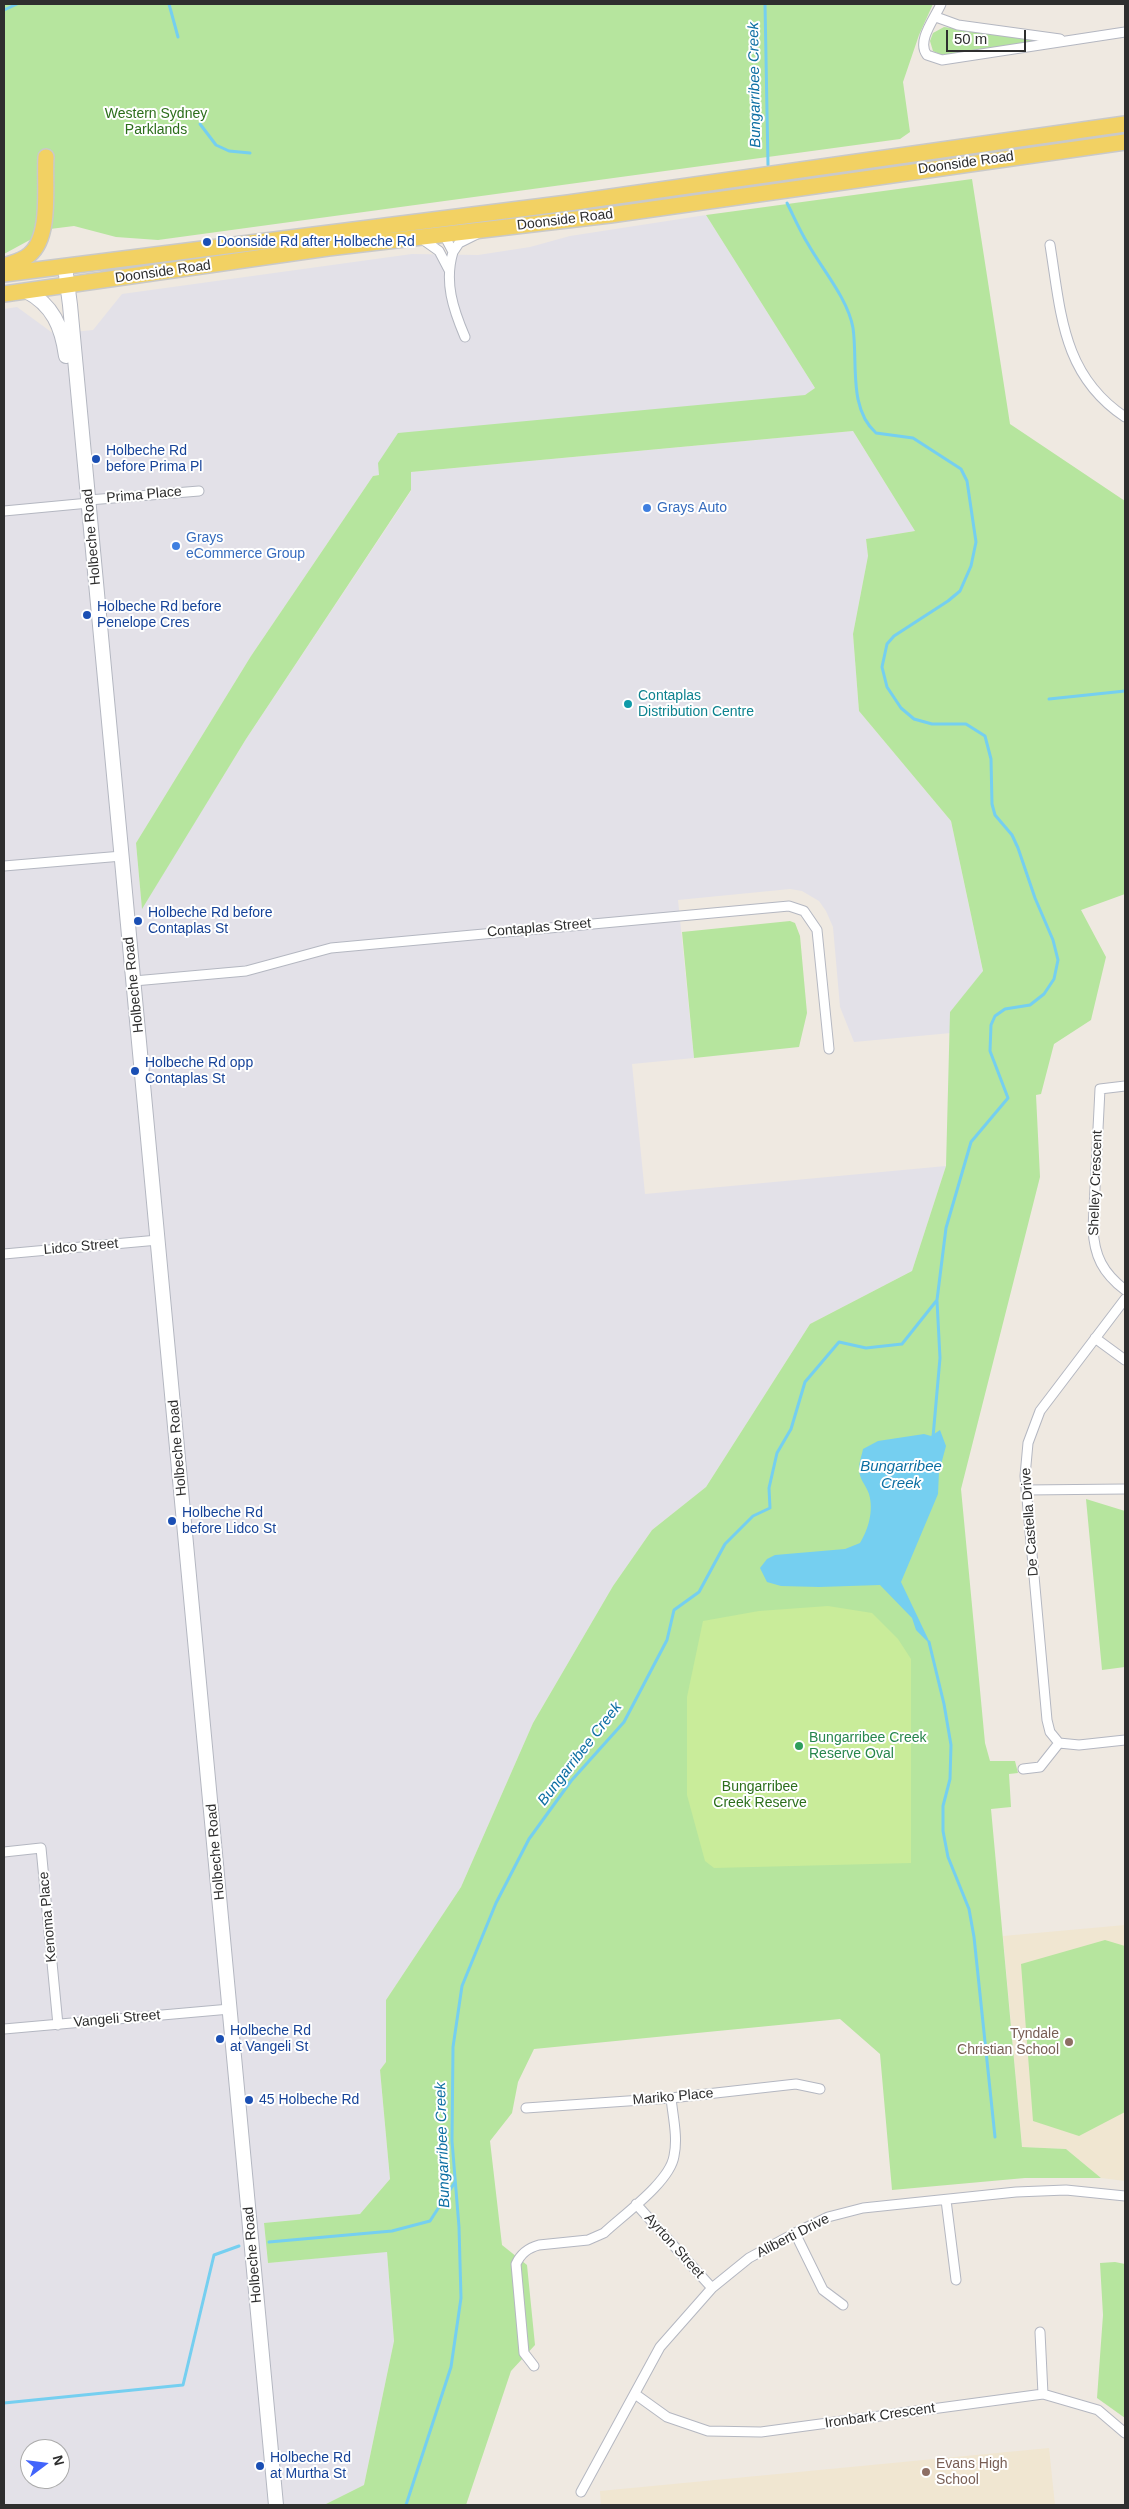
<!DOCTYPE html>
<html>
<head>
<meta charset="utf-8">
<style>
	body { margin:0 }
	#map { position:relative; width:1129px; height:2509px; overflow:hidden; background:#efe9e1; font-family:Arial,sans-serif }
	canvas { display:block }
	.frame { position:absolute; inset:0; border:5px solid #2e2e2e; pointer-events:none }
	.north { position:absolute; left:20px; top:2439px; width:50px; height:50px; box-sizing:border-box; background:#fff; border:1px solid #ababab; border-radius:50%; rotate:75deg; font-size:14px; font-weight:700; line-height:20px; text-align:center; color:#2e2e2e }
	.north::after { content:''; display:block; margin:auto; width:18px; height:22px; background:#4264fb; clip-path:polygon(50% 0,100% 100%,50% 72%,0 100%) }
	.scale { position:absolute; left:946px; top:30px; width:80px; height:22px; box-sizing:border-box; border:2px solid #2e2e2e; border-top:0; padding-left:6px; font-size:15px; line-height:18px; white-space:nowrap; color:#2e2e2e; -webkit-text-stroke:4px #fff; paint-order:stroke }
</style>
</head>
<body>
<div id="map">
<canvas width="1129" height="2509"></canvas>
<div class="frame"></div>
<div class="north">N</div>
<div class="scale">50 m</div>
</div>
<script>
const c = document.querySelector('canvas').getContext('2d');
c.lineJoin = 'round';
function fill(path, color) { c.fillStyle = color; c.fill(path, 'evenodd'); }
function strokePath(path, color, width, dash) { c.strokeStyle = color; c.lineWidth = width; c.lineCap = dash ? 'butt' : 'round'; c.setLineDash(dash || []); c.stroke(path); }
function write(font, color, halo, rows, align = 'center') {
  c.font = font + ' Arial,sans-serif'; c.lineWidth = 4; c.setLineDash([]); c.textBaseline = 'middle'; c.strokeStyle = halo; c.fillStyle = color; for (const [text, x, y, turn = 0] of rows) {
    c.save(); c.translate(x, y); c.rotate((+turn || 0) * Math.PI / 180); c.textAlign = isNaN(turn) ? turn : align; if (halo) c.strokeText(text, 0, 0); c.fillText(text, 0, 0); c.restore();
  }
}
fill(new Path2D(`
	M706,215l109,173 -10,7 -432,81 -122,180 -115,187 6,65 104,-169 165,-248v-19l442,-41 62,100 -49,8 2,17 -15,78 6,77 92,110 32,151 -33,40 1,21 -97,9 -14,-35 -7,-80 -7,-16 -7,-10 -17,-10 -12,-2 -112,11 16,158 -62,6 13,130 301,-28 -34,105 -102,53 -104,163 -54,43 -39,56 -80,137 -72,164 -75,113v62l-6,8 10,109 -30,35 -96,10 4,39 119,-12 7,90 -30,144 -40,20h-320v-2196l13,-2 37,27 39,-4 29,-36 290,-40 66,1 52,-8 40,-11zM30,2449h30v30h-30z`), '#e3e1e8');
fill(new Path2D(`
	M1125,1925v256l-24,-3 -35,-29 -44,-2 -19,-211z
	M1049,2448l6,57h-454l-1,-14z`), '#f0e6d1');
fill(new Path2D(`
	M4,4h929l-14,31 -16,47 7,50 -10,7 -742,101 -42,-3 -42,-11 -24,3 -46,25z
	M944,27l89,11 3,4 -95,13 -8,-4 -3,-10 3,-8z
	M972,179l38,245 115,77v393l-44,16 25,47 -15,63 -37,24 -13,50 -5,1 4,82 -79,312 24,254 5,18h25l3,12 -9,1 2,33 -20,2 31,338 44,2 35,29h-76l-133,12 -12,-136 -40,-35 -306,30 -16,33 -6,31 -22,28 12,104 25,20 8,80 -24,26 -45,134h-142l40,-20 30,-144 -7,-89 -119,11 -4,-40 96,-9 30,-35 -10,-109 6,-8v-62l75,-113 72,-164 80,-137 39,-56 54,-43 104,-163 102,-53 34,-105 4,-154 33,-41 -32,-150 -92,-110 -6,-77 15,-78 -2,-17 49,-8 -62,-100 -442,41v18l-165,249 -104,170 -6,-66 115,-187 122,-180 6,-1 -1,-12 20,-30 407,-38 10,-7 -109,-173z
	M790,921l5,2 5,13 7,77 -8,34 -105,11 -12,-126z
	M1086,1499l39,12v156l-23,3z
	M1105,1940l20,6v166l-46,24 -46,-15 -12,-157z
	M1115,2262l10,2v154l-28,-20 6,-83 -3,-52z`), '#b6e59e');
fill(new Path2D(`
	M828,1606l44,7 26,26 13,20v204l-197,5 -9,-7 -18,-66v-98l16,-76 56,-10z`), '#c9ec9a');
fill(new Path2D(`
	M940,1430l6,16 -7,26 -1,22 -37,88 30,63 -15,-15 -4,-12 -32,-33 -61,2 -38,-1 -14,-4 -7,-14 7,-9 8,-4 70,-6 15,-6c8,-13 14,-32 9,-49 -3,-9 -10,-15 -10,-25 0,-7 3,-14 4,-20l15,-8 46,-7 7,2z`), '#75cff0');
strokePath(new Path2D(`
	M169,4l9,33
	M765,4l3,161
	M4,10l13,-6
	M200,124l16,21 13,6 21,2
	M1049,699l76,-8
	M933,1437l7,-79 -3,-57
	M929,1642l15,62 7,41 -1,34 -7,27v25l5,26 21,52 5,28 21,200
	M269,2242l123,-11 38,-10 25,-39
	M4,2403l179,-18 31,-130 25,-9
	M406,2505l45,-138 10,-69 -2,-71 -7,-86 1,-94 9,-61 34,-83 33,-64 42,-58 53,-59 43,-82 7,-30 25,-18 26,-48 28,-28 17,-8 -1,-20 8,-35 14,-24 14,-47 34,-40 27,6 36,-4 35,-44 9,-72 25,-86 37,-44 -18,-47 1,-26 4,-9 10,-7 25,-4 14,-11 10,-15 4,-19 -5,-20 -18,-42 -17,-50 -6,-13 -17,-20 -3,-11 -1,-45 -6,-23 -19,-12h-34l-18,-5 -13,-11 -14,-21 -5,-20 5,-23 7,-8 54,-35 12,-10 11,-25 5,-24 -9,-61 -6,-12 -48,-31 -37,-5c-28,-25 -18,-71 -23,-105 -5,-29 -31,-59 -45,-84 -8,-13 -14,-27 -21,-41`), '#75cff0', 3);
const street = new Path2D(`
	M941,4c-6,14 -25,37 -14,51l15,5 183,-28
	M936,17l22,8 102,14
	M443,233l10,19c-9,30 0,57 12,85
	M422,239l17,12 10,19
	M1050,245c11,68 12,130 75,172
	M453,252l6,-9 18,-9
	M89,500l110,-9
	M4,511l85,-8
	M4,866l118,-10
	M134,981l112,-10 85,-23 458,-42 15,5 13,19 12,119
	M1125,1086l-25,3 -7,139c1,28 10,45 32,62
	M4,1254l154,-14
	M1095,1338l30,22
	M1026,1490l99,-1
	M1059,1743l-9,-11 -3,-12 -22,-244 3,-33 12,-32 85,-112
	M1059,1743l20,2 46,-5
	M1023,1769l17,-2 19,-24
	M4,1852l37,-4 17,177
	M4,2029l226,-20
	M526,2108l145,-10 125,-14 24,5
	M946,2200l10,80
	M636,2204l76,84
	M795,2233l28,57 20,15
	M1040,2332l3,62
	M534,2366l-10,-13 -8,-89c5,-11 12,-16 23,-19l49,-5 16,-7c19,-18 66,-51 70,-77 4,-18 -1,-39 -3,-58
	M635,2394l32,23 41,14 53,1 282,-38 55,16 27,23
	M581,2492l79,-145 52,-59 37,-30 46,-25 33,-16 35,-9 153,-16 50,-2 59,6`);
const secondary = new Path2D(`
	M65,267l5,38 206,2200
	M26,291c27,14 36,36 40,65`);
const primary = new Path2D(`
	M4,266c8,-3 18,-5 25,-11 23,-18 15,-71 17,-98
	M4,274l564,-71 557,-79
	M4,294l324,-46 282,-33 515,-73`);
strokePath(street, '#b4b7c1', 11);
strokePath(secondary, '#b4b7c1', 16);
strokePath(primary, '#c9c9c9', 18);
strokePath(street, '#fff', 9);
strokePath(secondary, '#fff', 14);
strokePath(primary, '#f2d163', 15);
for (const [x, y, r, color] of [
	[207,242,5,"#1a4fb4"],
	[96,459,5,"#1a4fb4"],
	[647,508,5,"#3f7fe0"],
	[176,546,5,"#3f7fe0"],
	[87,615,5,"#1a4fb4"],
	[628,704,5,"#0f9aa8"],
	[138,921,5,"#1a4fb4"],
	[135,1071,5,"#1a4fb4"],
	[172,1521,5,"#1a4fb4"],
	[799,1746,5,"#2e9e5b"],
	[220,2039,5,"#1a4fb4"],
	[1069,2042,5,"#8d6e63"],
	[249,2100,5,"#1a4fb4"],
	[260,2466,5,"#1a4fb4"],
	[926,2472,5,"#8d6e63"]
]) { const dot = new Path2D(); dot.arc(x, y, r, 0, 2 * Math.PI); c.fillStyle = color; c.fill(dot); strokePath(dot, '#fff', 2); }
write('14px', '#2c6e1b', '#fff', [
	["Western Sydney",156,114],
	["Parklands",156,130],
	["Bungarribee",760,1787],
	["Creek Reserve",760,1803]
]);
write('14px', '#2e2e2e', '#fff', [
	["Doonside Road",966,163,-8],
	["Doonside Road",565,220,-7],
	["Doonside Road",163,272,-8],
	["Prima Place",144,495,-5],
	["Holbeche Road",92,537,-95],
	["Contaplas Street",539,928,-5],
	["Holbeche Road",134,985,-96],
	["Shelley Crescent",1096,1183,-88],
	["Lidco Street",81,1247,-5],
	["Holbeche Road",178,1448,-95],
	["De Castella Drive",1030,1522,-94],
	["Holbeche Road",216,1852,-95],
	["Kenoma Place",48,1917,-95],
	["Vangeli Street",117,2019,-5],
	["Mariko Place",673,2097,-5],
	["Aliberti Drive",793,2236,-27],
	["Ayrton Street",674,2246,48],
	["Holbeche Road",253,2255,-95],
	["Ironbark Crescent",880,2416,-8]
]);
write('14px', '#164399', '#fff', [
	["Doonside Rd after Holbeche Rd",217,242],
	["Holbeche Rd",106,451],
	["before Prima Pl",106,467],
	["Holbeche Rd before",97,607],
	["Penelope Cres",97,623],
	["Holbeche Rd before",148,913],
	["Contaplas St",148,929],
	["Holbeche Rd opp",145,1063],
	["Contaplas St",145,1079],
	["Holbeche Rd",182,1513],
	["before Lidco St",182,1529],
	["Holbeche Rd",230,2031],
	["at Vangeli St",230,2047],
	["45 Holbeche Rd",259,2100],
	["Holbeche Rd",270,2458],
	["at Murtha St",270,2474]
], 'left');
write('14px', '#366cbe', '#fff', [
	["Grays Auto",657,508],
	["Grays",186,538],
	["eCommerce Group",186,554]
], 'left');
write('14px', '#0d838f', '#fff', [
	["Contaplas",638,696],
	["Distribution Centre",638,712]
], 'left');
write('14px', '#27864d', '#fff', [
	["Bungarribee Creek",809,1738],
	["Reserve Oval",809,1754]
], 'left');
write('14px', '#785e54', '#fff', [
	["Tyndale",1059,2034],
	["Christian School",1059,2050],
	["Evans High",936,2464,"left"],
	["School",936,2480,"left"]
], 'right');
write('italic 15px', '#0d6fa3', '#fff', [
	["Bungarribee Creek",755,85,-91],
	["Bungarribee",901,1467],
	["Creek",901,1484],
	["Bungarribee Creek",580,1754,-52],
	["Bungarribee Creek",443,2145,-92]
]);
</script>
</body>
</html>
